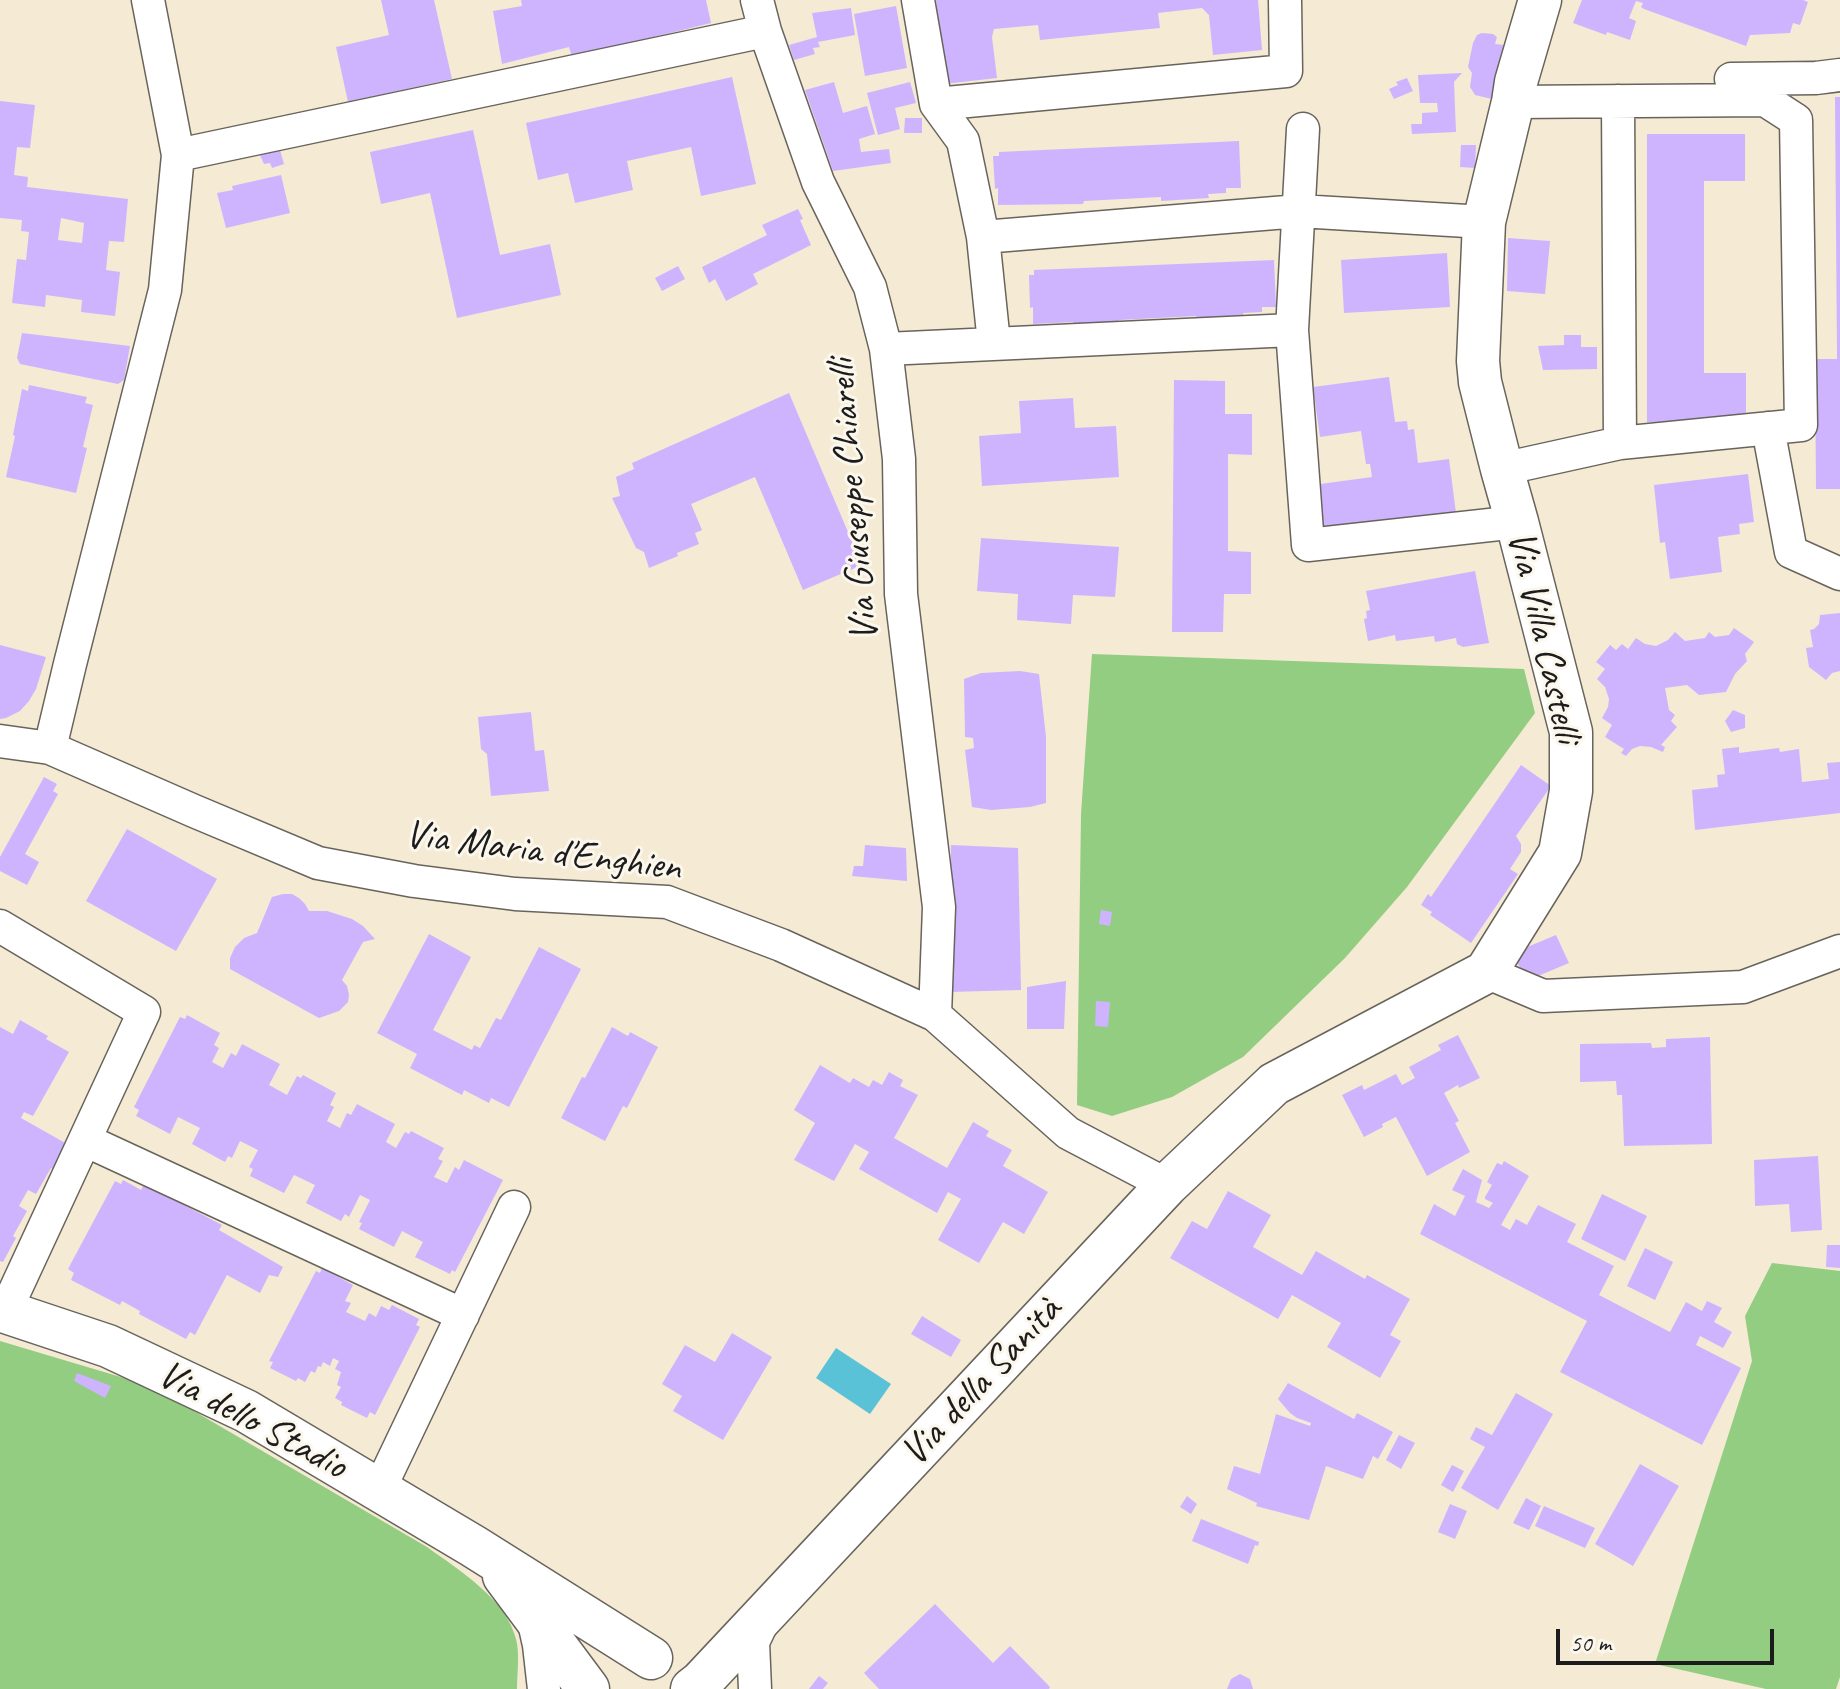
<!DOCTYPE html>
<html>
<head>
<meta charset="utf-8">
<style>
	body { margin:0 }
	#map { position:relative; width:1840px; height:1689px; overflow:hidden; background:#f5ead3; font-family:Caveat,sans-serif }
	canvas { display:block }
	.scale { position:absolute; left:1556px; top:1629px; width:218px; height:36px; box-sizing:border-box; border:4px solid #1c1c1c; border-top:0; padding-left:10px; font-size:24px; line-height:28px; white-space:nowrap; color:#1c1c1c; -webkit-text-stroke:6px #fbf7ec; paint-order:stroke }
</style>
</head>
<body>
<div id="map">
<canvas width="1840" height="1689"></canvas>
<div class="scale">50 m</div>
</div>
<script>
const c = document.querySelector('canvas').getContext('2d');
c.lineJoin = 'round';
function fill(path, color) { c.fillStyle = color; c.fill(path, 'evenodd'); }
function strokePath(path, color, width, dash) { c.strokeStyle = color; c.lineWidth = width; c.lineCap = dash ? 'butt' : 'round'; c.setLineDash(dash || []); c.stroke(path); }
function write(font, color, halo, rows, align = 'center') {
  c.font = font + ' Caveat,sans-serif'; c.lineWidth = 6; c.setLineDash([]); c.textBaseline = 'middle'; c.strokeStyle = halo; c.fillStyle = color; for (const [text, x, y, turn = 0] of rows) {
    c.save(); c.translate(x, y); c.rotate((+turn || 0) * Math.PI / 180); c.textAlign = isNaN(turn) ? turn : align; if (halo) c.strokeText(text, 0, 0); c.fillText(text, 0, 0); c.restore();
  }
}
fill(new Path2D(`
	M1092,654l432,15 11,44 -128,174 -62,71 -102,99 -71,40 -60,19 -35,-11 4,-291z
	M1772,1263l68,8v406l-4,12h-70l-111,-25 97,-303 -7,-45z
	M0,1341l151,45 276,161c32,23 79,52 89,92 4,15 1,34 1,50h-517z`), '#92cd81');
fill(new Path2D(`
	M836,1348l55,36 -21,30 -54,-36z`), '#5ac2d7');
fill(new Path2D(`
	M381,0h53l18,79 -104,23 -12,-55 53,-12z
	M521,0h185l5,23 -139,34 -3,-10 -67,17 -9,-53 29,-5z
	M936,0h322l4,50 -49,5 -4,-40 -7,-7 -44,5 2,15 -120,12 -2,-15 -44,4 -2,8 5,41 -53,6z
	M1582,0h221l5,2 -8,23 -7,-2 -3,10 -40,2 -4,11 -102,-37 -3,-2 2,-4 -7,-2 -7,17 7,3 -6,19 -23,-8 -1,3 -33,-12z
	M896,6l11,62 -42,8 -11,-62z
	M851,8l4,27 -37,7 2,5 -7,1 2,6 -21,6 -5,-15 28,-8 -5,-24z
	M1482,33l11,1 4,3 -2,7 10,1 -13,54 -17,-4 -5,-8 2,-14 -4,-6 5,-24 4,-8z
	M1462,73l-8,9 2,50 -44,2 -1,-10h11v-11l16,-1 -1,-9h-17l-2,-28z
	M732,77l24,107 -55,12 -10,-49 -64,14 6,29 -58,13 -7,-30 -30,7 -12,-57z
	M1407,78l6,13 -19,8 -5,-10 9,-4 -2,-3z
	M834,82l9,31 24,-7 8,28 -16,5 2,13 28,-3 2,14 -58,8 -28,-81z
	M910,82l6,21 -21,5 5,21 -22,6 -11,-42z
	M1835,97h5v392h-24l-1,-130h22z
	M0,101l35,4 -5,43 -13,-1 -3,28 14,2 -1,10 101,12 -4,43 -15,-1 -3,29 14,2 -5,44 -34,-4 1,-12 -36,-5 -1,12 -33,-4 5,-44 9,1 3,-28 -8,-1 1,-11 -22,-2zM61,218l23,5 -2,20 -24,-3z
	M905,118h17v15h-18z
	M473,130l27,125 50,-11 11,51 -104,23 -27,-125 -49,11 -11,-52z
	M1647,134h98v47h-41v192h42v49h-99z
	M1239,141l2,47h-15v5l-18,1 1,4 -48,3v-4l-77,4 -1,3 -85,1v-17l-3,1 -2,-33h6v-4z
	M1461,145h15l-1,23 -15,-1z
	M280,150l4,14 -12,4 -2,-5 -6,1 -4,-9z
	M281,175l9,38 -64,15 -9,-35 16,-3 -1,-4z
	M798,209l5,10 -3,1 11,25 -58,29 5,10 -32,17 -11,-22 -6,4 -7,-16 65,-32 -5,-10z
	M1508,238l42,3 -5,53 -38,-3z
	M1447,253l3,54 -106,6 -3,-53z
	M1274,260l2,47h-14v5l-19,1 1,4 -48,2v-3l-77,4 -1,2 -45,3v-3l-40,2v-17l-3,1 -1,-33h5v-5z
	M678,266l7,13 -23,12 -7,-13z
	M22,333l108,13 -6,34 -6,4 -98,-20 -3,-6z
	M1564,335h17v12h16v22l-54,1 -5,-24 26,-1z
	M1389,377l6,45 12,-1 1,9 6,-1 4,34 31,-4 7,54 -137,18 -6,-46 59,-8 -2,-13h-4l-5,-33 -41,6 -7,-50z
	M1174,380l51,1v33h27v41l-24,-1v97l23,1v42h-27l-1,38h-51z
	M29,385l58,12 -2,6 8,2 -10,42 4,1 -11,45 -70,-16 9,-41 -2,-1 9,-46 6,2z
	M789,393l73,172 -59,25 -48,-113 -64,27 11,26 -7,3 4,11 -22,9 1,3 -29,12 -5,-16 -8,-4 -24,-50 8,-2 -4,-19 18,-8 -2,-6z
	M1073,398l2,30 41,-2 3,51 -137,9 -3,-50 42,-3 -2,-32z
	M1748,474l6,48 -15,2 1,10 -22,3 4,35 -52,7 -5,-37 -5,1 -6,-58z
	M981,538l138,9 -4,50 -42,-2 -2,29 -54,-4 1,-26 -41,-3z
	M1475,571l14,72 -26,4 -6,-3 -1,-6 -21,4 -1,-6 -38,5 -1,-6 -27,6 -4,-22 3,-1 -1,-7 4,-1 -4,-19z
	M1840,613v58l-8,2 -6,7 -17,-13 -3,-19 7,-1 -3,-17 4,-1 5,-5 1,-9z
	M1734,628l20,14 -9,12 2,7 -12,13 -9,18 -27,3 -12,-10 -22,3 4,22 6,5 -4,6 6,6 -16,18 4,2 -2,5 -12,-5 -11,-1 -8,3 -6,7 -5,-3 3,-4 -19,-12 7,-12 -10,-7 6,-11 1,-8 -4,-12 -8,-8 8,-10 -9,-7 14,-17 6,5 6,-6 6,5 8,-11 9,6 11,2 12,-6 7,-8 10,9 20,-3 4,-6 6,5 14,-2z
	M0,645l46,12 -10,32 -7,12 -9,10 -14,7 -6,1z
	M1020,671l19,3 7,63v66l-16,4 -39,3 -19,-3 -7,-57 9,-2 -1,-10 -8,-1 -1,-58 17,-6z
	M1733,710l12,5v13l-14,4 -6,-11z
	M531,712l4,39 9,-1 5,41 -58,5 -4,-42 -6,-5 -3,-32z
	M1739,747v6l40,-5 1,4 19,-3 3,33 27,-3 -2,-16 13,-1v51l-145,17 -3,-40 26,-3 -1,-12 8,-1 -3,-25z
	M1521,765l30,21 -35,50 5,8v8l-11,17 8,5 -47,69 -41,-28 2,-3 -11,-7 7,-11 3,3z
	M44,777l13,7 -4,7 5,3 -33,60 14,8 -12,23 -27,-14v-14z
	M127,829l90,50 -41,72 -90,-50z
	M865,845l41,3 1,33 -55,-5 2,-10h9z
	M951,845l67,3 3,142 -71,2z
	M283,894h9l7,4 6,6 4,7h18l25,8 11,7 12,13 -12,3 -21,38 5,6 2,9 -1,7 -9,9 -20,7 -89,-49v-11l5,-11 9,-9 13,-5 15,-36z
	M1101,910l11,2 -2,14 -11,-2z
	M429,934l42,23 -38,73 39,20 2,-5 6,3 16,-30 5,2 38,-73 42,22 -72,138 -18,-9 -2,5 -25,-13 -2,5 -52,-27 7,-14 -40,-21z
	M1556,935l13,28 -43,18 -13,-28z
	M1066,981l-2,48h-37v-42z
	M1096,1001l14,1 -2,25 -13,-1z
	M187,1015l33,18 -6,12 5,3 -7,14 11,6 8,-15 5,3 6,-12 38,20 -11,21 18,10 10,-19 4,2 2,-3 33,18 -6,12 4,2 -7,14 13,7 7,-15 4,2 6,-11 38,20 -9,18 10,6 9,-16 4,2 2,-3 33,17 -6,11 5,2 -9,16 13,6 8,-16 4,3 5,-10 39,20 -48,92 -3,-2 -2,4 -35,-17 8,-15 -21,-11 -8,16 -35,-18 3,-6 -3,-1 11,-22 -10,-5 -11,22 -4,-3 -4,7 -35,-18 9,-18 -21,-10 -10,18 -34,-17 3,-7 -4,-2 9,-17 -18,-9 -8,17 -4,-2 -3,6 -33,-18 8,-16 -22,-11 -8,17 -34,-18 3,-6 -5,-3 46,-90 5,2z
	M20,1020l28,16 -2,3 23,13 -36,64 -9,-4 -3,6 46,26 -14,25 -2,-1 -15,26 -8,-4 -9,16 8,5 -14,25 3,2 -13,24 -3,-1v-234l13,7z
	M612,1027l16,9 2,-4 28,15 -31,61 -4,-2 -18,35 -44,-23 21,-41 3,1z
	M1458,1035l22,43 -21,10 -1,-3 -14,8 15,28 -4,2 15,29 -43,24 -31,-59 -14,7 1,3 -19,10 -22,-42 20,-10 2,5 32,-16 6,11 13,-7 -6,-11 32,-17 -3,-5z
	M1710,1037l2,107 -88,2 -2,-51h-5l-1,-14 -36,1v-38l71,-1 1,5 14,-1v-8z
	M820,1065l30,18 3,-5 16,9 4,-7 9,5 7,-13 14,8 -3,6 18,9 -24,43 53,30 26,-46 16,9 -3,5 26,14 -9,16 45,26 -24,42 -21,-12 -24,41 -41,-23 23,-41 -13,-7 -11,21 -78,-44 10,-17 -14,-8 -21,37 -40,-21 21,-37 -21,-13z
	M1818,1156l4,74 -31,2 -2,-28 -34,2 -1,-46z
	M1504,1161l25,15 -28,49 9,5 6,-11 11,6 11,-20 38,19 -9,18 47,24 -15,29 71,37 16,-30 16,9 5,-10 15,7 -8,14 18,10 -9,16 -23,-12 -4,9 45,23 -39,77 -142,-73 27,-51 -167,-87 14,-30 21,12 10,-20 -13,-6 11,-21 19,11 -6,22 13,6 4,-5 -8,-4v-2l7,-12 -5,-3 10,-19 5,2z
	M123,1180l18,10 3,-6 78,41 -3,5 64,37 -5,10 -9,-2 -9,18 -33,-18 -32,60 -5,-3 -4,7 -47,-25 1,-3 -18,-10 -2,4 -49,-25 3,-7 -6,-4 47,-88 6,3z
	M1228,1191l43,24 -18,32 49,28 14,-24 49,28 2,-4 43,24 -20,36 11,6 -21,37 -53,-31 14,-24 -49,-28 -14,24 -108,-61 22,-37 15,8z
	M1602,1194l45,22 -22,45 -44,-22z
	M1827,1245h13v23l-14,-1z
	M1645,1248l28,14 -18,38 -28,-14z
	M322,1268l31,17 -8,16 6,2 -5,9 19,9 4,-8 7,4 5,-11 8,4 3,-5 27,14 -3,6 4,2 -45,88 -5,-3 -3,6 -26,-13 1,-3 -7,-4 6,-11 -4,-2 4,-13 -6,-3 4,-8 -6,-3 -3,8 -7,-4 -2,5 -3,-1 -3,7 -4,-2 -6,11 -7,-4 -2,3 -26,-13 3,-6 -4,-1 47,-90 4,2z
	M922,1316l39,24 -10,17 -40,-23z
	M732,1333l40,24 -49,83 -50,-29 9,-15 -20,-12 23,-39 30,17z
	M77,1373l34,13 -6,12 -31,-17z
	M1288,1383l66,36 3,-6 36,19 -15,27 -5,-3 -10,23 -37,-13 -17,54 -53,-14 1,-3 -30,-14 7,-23 26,8 16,-60 34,12 1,-3 -14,-5 -7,-5 -12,-14z
	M1516,1393l37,21 -55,96 -37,-22 24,-41 -15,-8 6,-12 16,8z
	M1399,1435l16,8 -14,26 -15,-9z
	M1640,1464l39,22 -46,80 -38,-22z
	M1452,1465l12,6 -11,21 -12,-7z
	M1187,1496l10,8 -6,10 -11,-7z
	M1526,1498l15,8 -12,24 -16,-7z
	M1450,1504l17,7 -12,28 -17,-7z
	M1544,1506l51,22 -10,20 -50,-22z
	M1201,1519l58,23 -1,4 -3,-1 -7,19 -56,-23z
	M935,1604l58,59 17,-17 40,41 -1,2h-170l-15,-16z
	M1240,1674l10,5 3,10h-26l4,-10z
	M819,1676l9,7 -5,6h-14z`), '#ceb4ff');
const minor = new Path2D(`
	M757,0l8,31 53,151 52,105 16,62 13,110 2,135 38,313 -4,108
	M918,0l18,104 27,37 20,96 11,106
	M1731,79l85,-1 24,-3
	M1618,101l2,342
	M936,104l350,-33 -1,-71
	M1303,129l-11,201 16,215 209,-23
	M178,155l587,-124
	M983,237l316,-26 185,11
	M886,349l406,-19
	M1768,428l23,124 49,22
	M1502,469l118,-26 181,-18 -5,-305 -31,-20 -252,2
	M0,741l50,7 144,63 124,52 96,18 101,13 152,8 114,43 154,70 133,118 99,52
	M50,748l20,-84 95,-374 13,-135 -30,-155
	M0,926l144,86 -139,300
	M1486,972l57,24 200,-9 97,-36
	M85,1140l378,175
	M379,1490l135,-283
	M533,1618l6,27 5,44
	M755,1689l-2,-47 11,-23`);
const major = new Path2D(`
	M0,1310l108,36 138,65 227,135 178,112
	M504,1576l84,113
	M692,1689l9,-7 466,-497 107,-101 212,-112 74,-119 11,-62v-59l-54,-210 -15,-53 -22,-87 -2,-21 6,-139 29,-120 3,-20 24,-82`);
strokePath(minor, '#68645c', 35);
strokePath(major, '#68645c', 45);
strokePath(minor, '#fff', 32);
strokePath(major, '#fff', 42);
write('40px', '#1c1c1c', '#fbf7ec', [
	["Via Giuseppe Chiarelli",854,500,-95],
	["Via Villa Castelli",1543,637,77],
	["Via Maria d'Enghien",543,852,7],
	["Via della Sanità",982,1382,-47],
	["Via dello Stadio",252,1421,28]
]);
</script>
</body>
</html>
